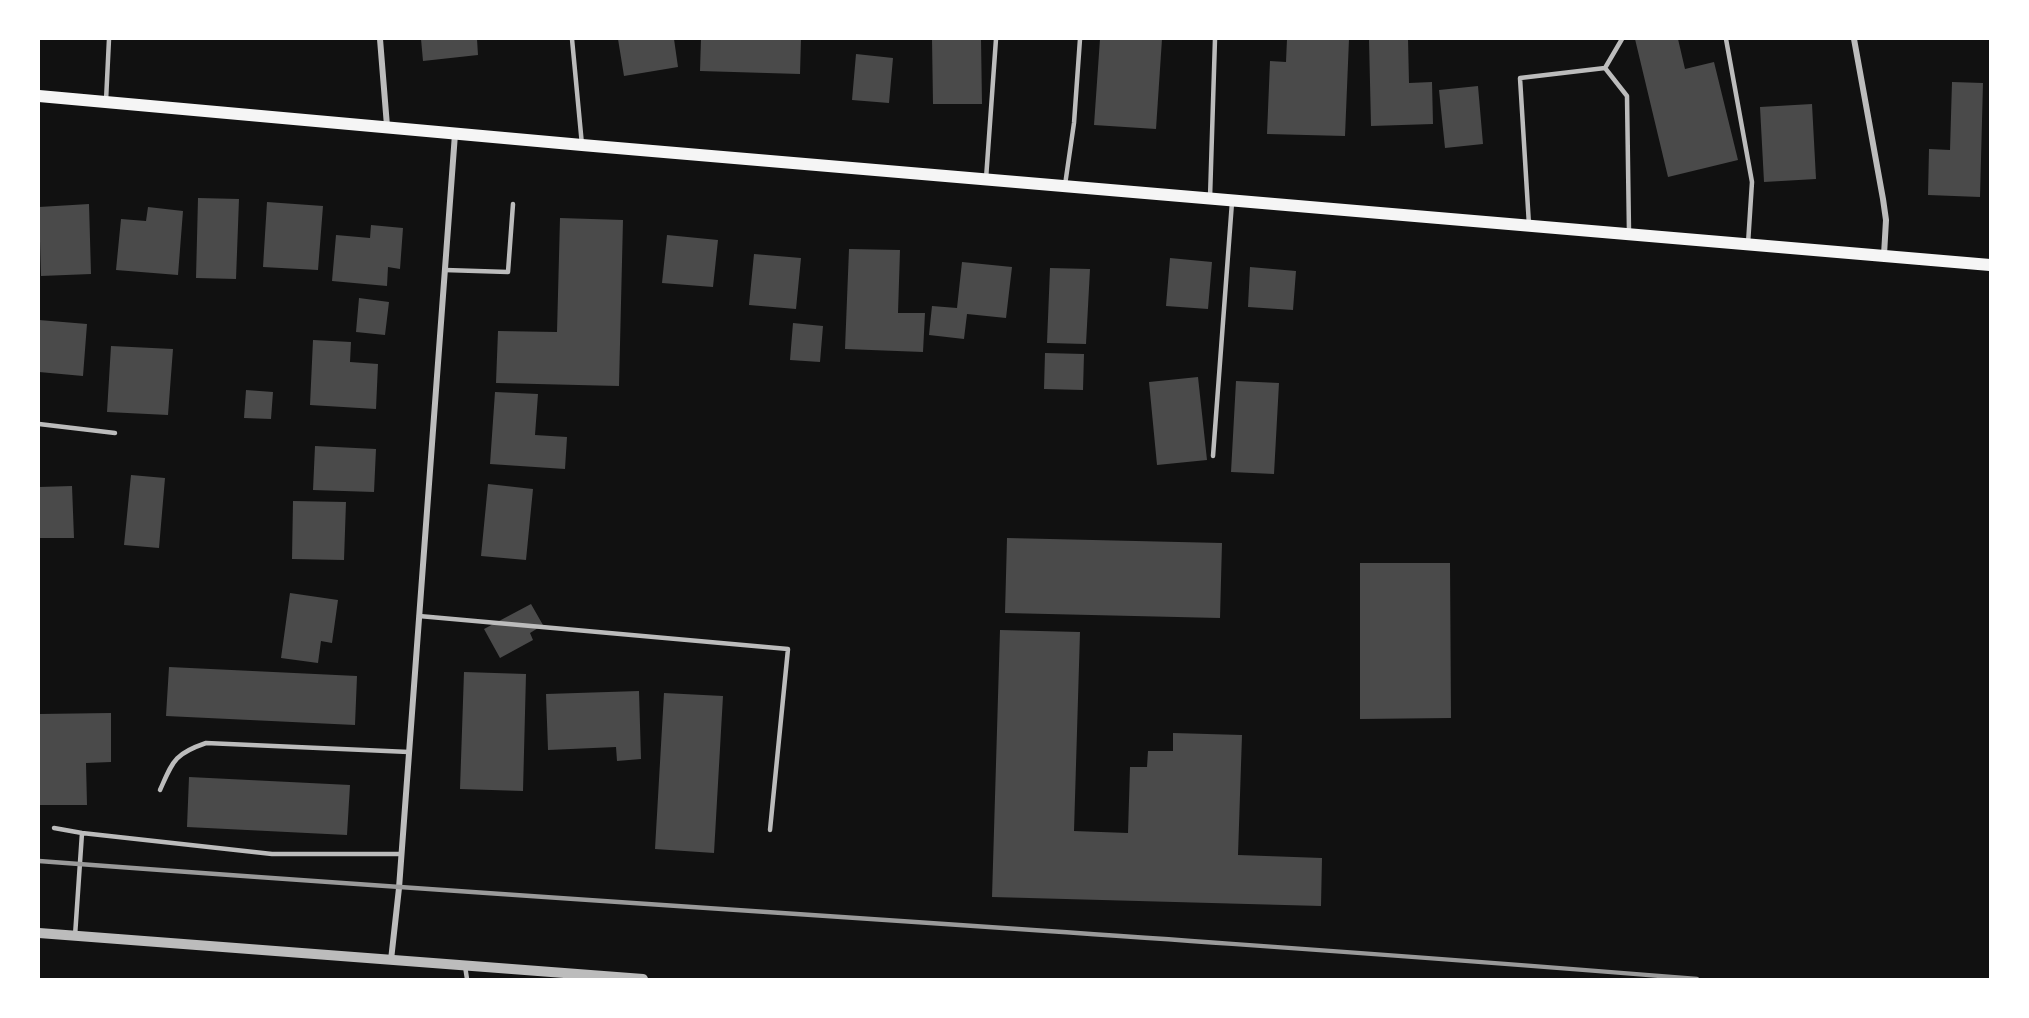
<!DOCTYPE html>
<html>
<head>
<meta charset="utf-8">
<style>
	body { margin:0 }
	#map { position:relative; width:2029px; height:1018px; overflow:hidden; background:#111; font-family:Commissioner,sans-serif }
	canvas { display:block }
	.frame { position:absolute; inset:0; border:40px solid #fff; pointer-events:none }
</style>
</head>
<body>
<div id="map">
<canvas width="2029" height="1018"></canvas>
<div class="frame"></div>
</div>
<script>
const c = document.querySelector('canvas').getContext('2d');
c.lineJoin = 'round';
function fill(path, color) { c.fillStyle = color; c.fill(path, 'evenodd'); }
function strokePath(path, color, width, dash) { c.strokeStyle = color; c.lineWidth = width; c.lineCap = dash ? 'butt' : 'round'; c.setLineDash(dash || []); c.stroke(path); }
fill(new Path2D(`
	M421,39h56l1,16 -55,6z
	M618,39h56l4,28 -54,9z
	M701,39h100l-1,35 -100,-3z
	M932,39h49l1,65h-49z
	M1100,39h62l-6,90 -62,-4z
	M1287,39h62l-4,97 -78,-2 3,-73 16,1z
	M1369,39h39l1,44 23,-1 1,42 -62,2z
	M1635,39h43l7,30 29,-7 24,98 -70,17z
	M856,54l37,4 -4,45 -37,-3z
	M1952,82l31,1 -3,114 -52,-2 1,-46 21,1z
	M1478,86l5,58 -38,4 -6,-58z
	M1812,104l4,75 -52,3 -4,-75z
	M198,198l41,1 -3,80 -40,-1z
	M267,202l56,4 -5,64 -55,-3z
	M89,204l2,70 -50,2 -2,-69z
	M148,207l35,4 -5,64 -62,-5 5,-51 25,2z
	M560,218l63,2 -4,166 -123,-3 2,-52 59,1z
	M371,225l32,3 -3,41 -12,-2 -1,19 -55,-5 4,-46 34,3z
	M667,235l51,5 -5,47 -51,-4z
	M849,249l51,1 -2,63h27l-2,39 -78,-3z
	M754,254l47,4 -5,51 -47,-4z
	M1170,258l42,4 -4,47 -42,-3z
	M962,262l50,5 -6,51 -39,-4 -3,25 -35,-4 3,-29 25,2z
	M1250,267l46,4 -3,39 -45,-3z
	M1050,268l40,1 -4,75 -39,-1z
	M359,298l30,4 -4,33 -29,-3z
	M39,320l48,4 -4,52 -44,-4z
	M793,323l30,3 -3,36 -30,-2z
	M313,340l38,2 -1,20 28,2 -2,45 -66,-4z
	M111,346l62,3 -5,66 -61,-3z
	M1045,353l39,1 -1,36 -39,-1z
	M1198,377l9,83 -50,5 -8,-83z
	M1236,381l43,2 -5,91 -43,-2z
	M246,390l27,2 -2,27 -27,-1z
	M495,392l43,2 -3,41 32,2 -2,32 -75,-5z
	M315,446l61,3 -2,43 -61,-2z
	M131,475l34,3 -6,70 -35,-3z
	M488,484l45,5 -7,71 -45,-4z
	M72,486l2,52h-35v-51z
	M293,501l53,1 -2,58 -52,-1z
	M1007,538l215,5 -2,75 -215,-5z
	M1360,563h90l1,155 -91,1z
	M290,593l48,7 -6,43 -11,-2 -3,22 -37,-5z
	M531,604l12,21 -13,8 3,7 -33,18 -16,-29z
	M1000,630l80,2 -6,199 54,2 2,-66h17l1,-16h25v-18l69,2 -4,120 84,3 -1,48 -329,-9z
	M169,667l188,9 -2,49 -189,-9z
	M464,672l62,2 -3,117 -63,-2z
	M639,691l2,68 -24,2 -1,-14 -68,3 -2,-56z
	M664,693l59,3 -9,157 -59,-4z
	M111,713v49l-25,1 1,42h-48v-91z
	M189,777l161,8 -3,50 -160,-8z`), '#4a4a4a');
strokePath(new Path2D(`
	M572,39l10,106
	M1726,39l26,143 -4,62
	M1605,68l22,28 2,136
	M106,101l3,-62
	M986,179l10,-140
	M1065,185l9,-62 6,-84
	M1210,198l5,-159
	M1529,225l-9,-147 85,-10 17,-29
	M445,270l63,2 5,-68
	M39,424l76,9
	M1213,456l19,-254
	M419,616l369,33 -18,181
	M160,790c13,-29 14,-36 46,-47l203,9
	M54,828l28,5 190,21h129
	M75,936l7,-103
	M465,966l2,13`), '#bcbcbc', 4.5);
strokePath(new Path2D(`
	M380,39l7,87
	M1854,39l29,160 3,21 -2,35
	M391,960l8,-72 56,-754`), '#bcbcbc', 6);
strokePath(new Path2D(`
	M39,933l604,46`), '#bcbcbc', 10);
strokePath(new Path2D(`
	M39,96l543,49 1408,120`), '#f5f5f5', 12);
strokePath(new Path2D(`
	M39,861c553,42 1106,73 1658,118`), '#9a9a9a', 4.5);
</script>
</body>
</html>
